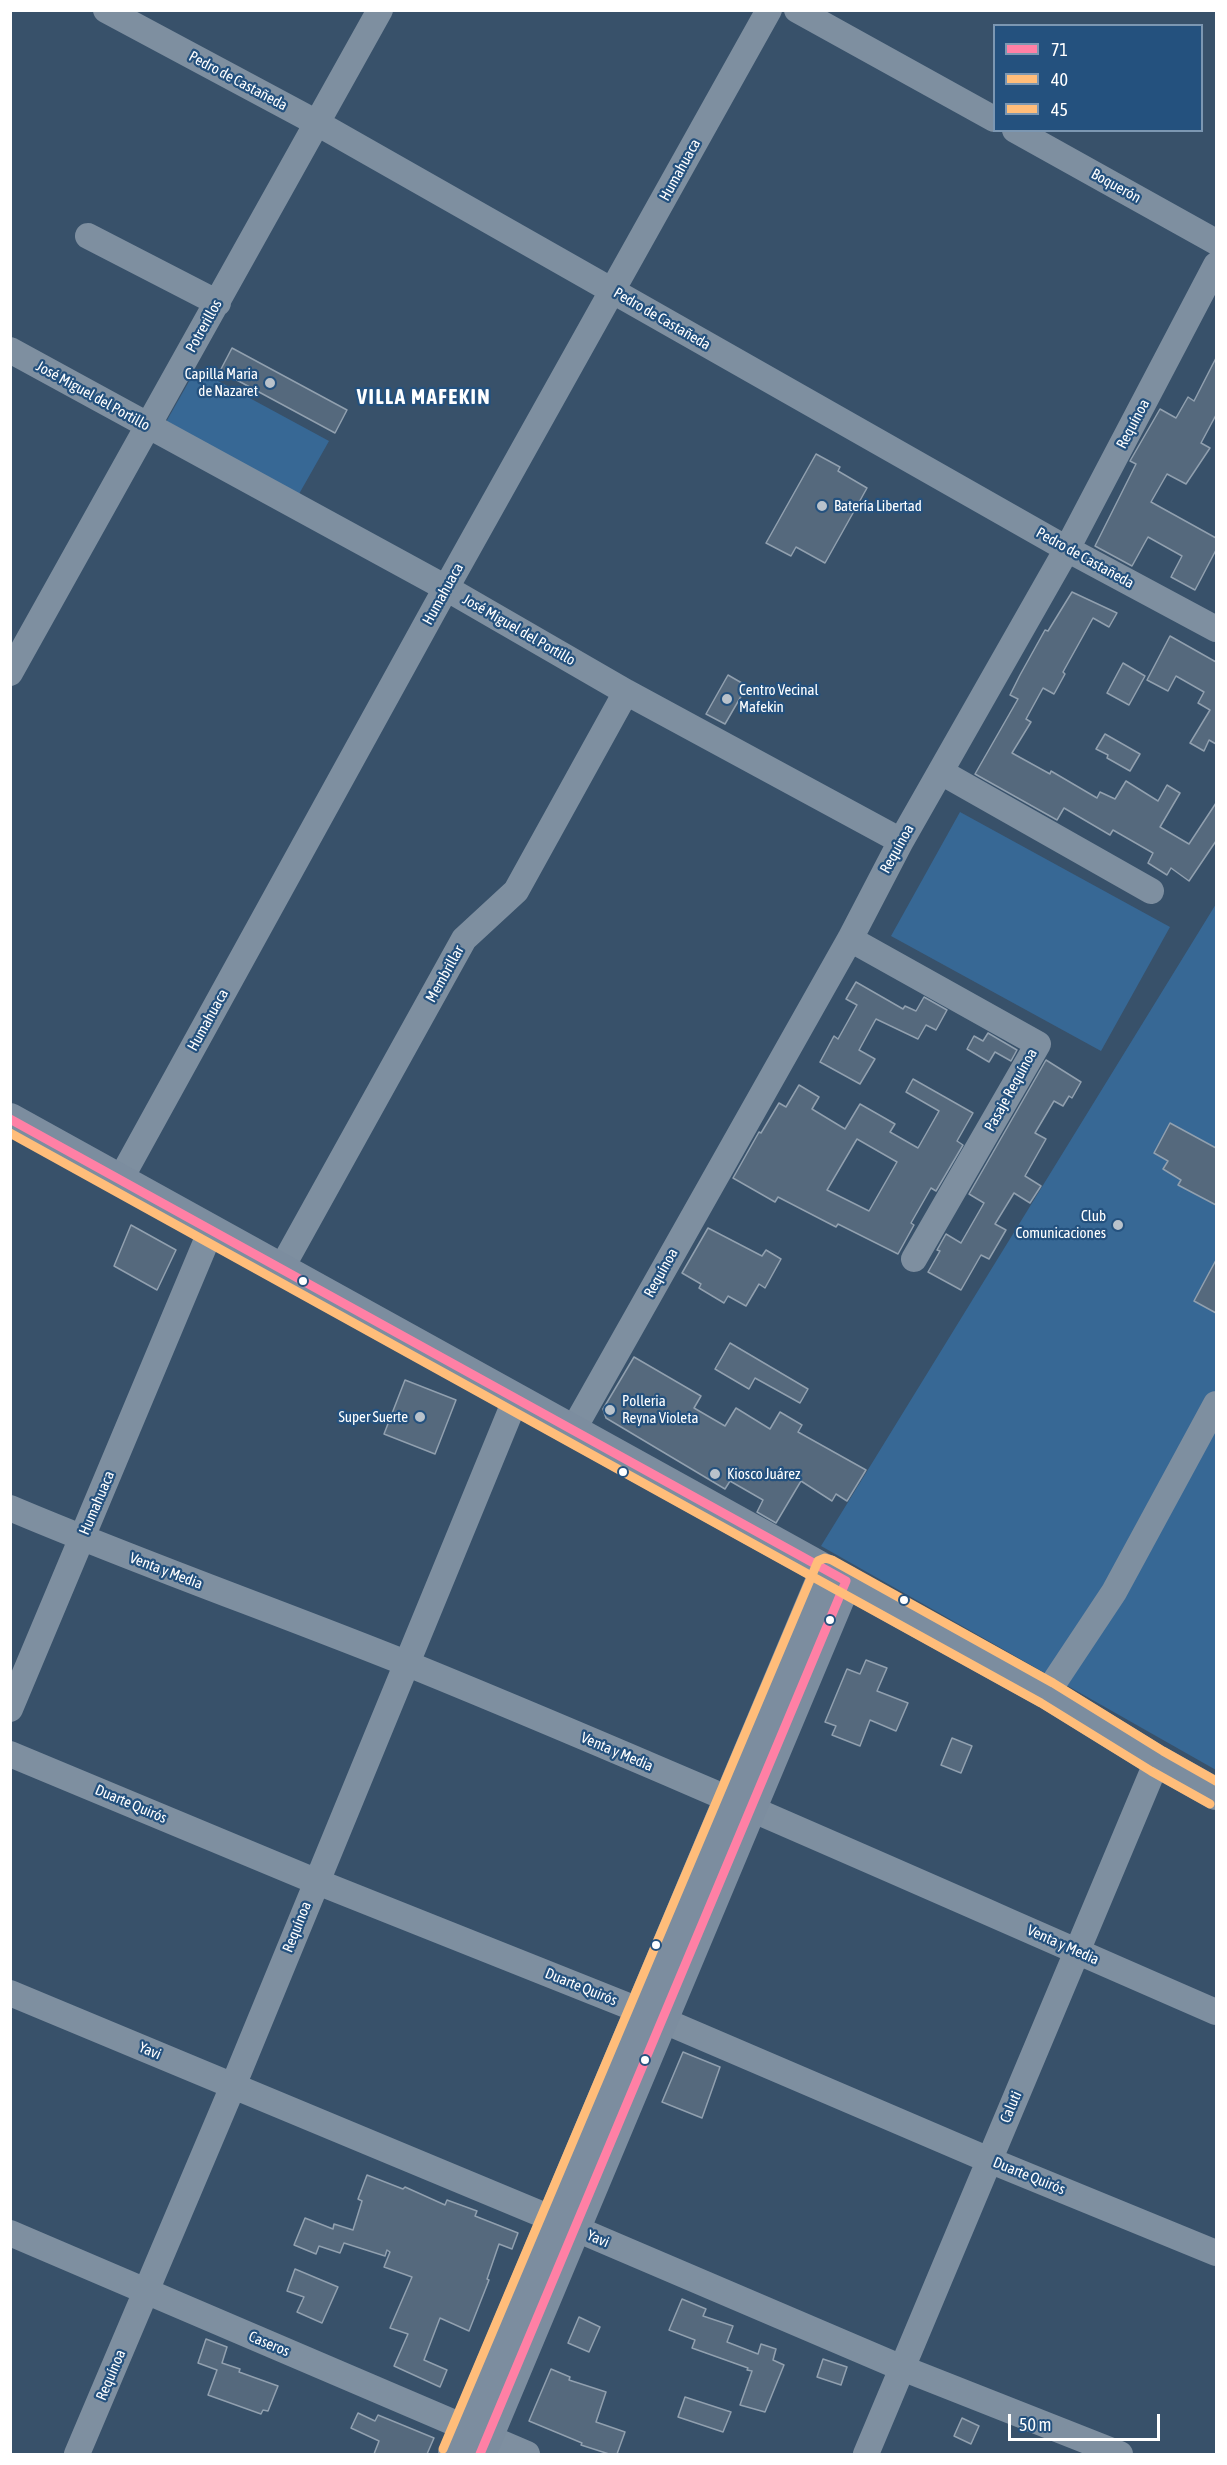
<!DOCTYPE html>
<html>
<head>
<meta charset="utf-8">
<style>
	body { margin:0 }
	#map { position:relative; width:1227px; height:2465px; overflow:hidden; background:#38516a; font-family:"Asap Condensed",sans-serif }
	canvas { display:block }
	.frame { position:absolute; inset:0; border:12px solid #fff; pointer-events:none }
	.legend { position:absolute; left:993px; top:24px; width:210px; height:108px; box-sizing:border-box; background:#24517e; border:2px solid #7c97b2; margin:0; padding:8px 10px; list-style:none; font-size:18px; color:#fff }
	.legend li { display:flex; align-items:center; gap:12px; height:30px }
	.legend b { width:30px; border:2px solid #7c97b2 }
	.scale { position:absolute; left:1008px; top:2414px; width:152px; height:27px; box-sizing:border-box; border:3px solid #fff; border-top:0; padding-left:8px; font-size:18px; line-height:21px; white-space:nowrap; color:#fff; -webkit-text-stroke:4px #24517e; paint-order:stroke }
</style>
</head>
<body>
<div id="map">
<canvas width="1227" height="2465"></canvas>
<div class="frame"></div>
<ul class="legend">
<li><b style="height:8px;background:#ff80a5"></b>71</li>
<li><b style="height:8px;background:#ffbd7a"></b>40</li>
<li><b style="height:8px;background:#ffbd7a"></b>45</li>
</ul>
<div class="scale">50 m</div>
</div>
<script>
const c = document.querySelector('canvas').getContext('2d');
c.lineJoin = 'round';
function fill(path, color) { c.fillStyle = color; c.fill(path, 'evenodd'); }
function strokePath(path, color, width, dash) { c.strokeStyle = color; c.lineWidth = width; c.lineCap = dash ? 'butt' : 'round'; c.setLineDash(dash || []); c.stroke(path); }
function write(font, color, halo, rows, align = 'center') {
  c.font = font + ' "Asap Condensed",sans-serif'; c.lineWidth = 4.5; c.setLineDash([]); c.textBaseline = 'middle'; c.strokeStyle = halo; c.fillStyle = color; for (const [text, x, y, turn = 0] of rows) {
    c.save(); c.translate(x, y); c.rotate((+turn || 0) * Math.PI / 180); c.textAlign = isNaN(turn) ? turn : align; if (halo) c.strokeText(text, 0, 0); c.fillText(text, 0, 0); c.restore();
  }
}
fill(new Path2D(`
	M196,369l133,72 -30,53 -133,-72z
	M960,812l210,115 -69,124 -210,-115z
	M1216,904v866l-395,-224z`), '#376895');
const building = new Path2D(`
	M232,348l115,62 -12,23 -115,-62z
	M1216,358v57l-15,28 9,5 -24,36 -19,-10 -16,28 65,36v12l-21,40 -24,-13 11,-21 -34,-19 -16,29 -37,-20 41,-82 -6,-3 30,-52 16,9 12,-21 6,4z
	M816,454l24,13 -2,4 29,17 -42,75 -29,-16 -5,9 -25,-13z
	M1072,592l45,21 -8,14 -16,-9 -30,54 2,2 -11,20 -11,-6 -17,31 5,3 -19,31 38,21 1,-3 46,27 3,-6 15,7 11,-18 32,20 9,-16 13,8 -20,34 29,17 27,-41v38l-27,40 -18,-13 -4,7 -19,-12 5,-10 -40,-23 -3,5 -46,-27 -7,12 -82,-46 43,-75 -8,-4 10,-20 25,-45 3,1z
	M1170,636l46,26v82l-7,-4 -5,11 -14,-8 20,-33 -12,-7 6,-11 -28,-16 -8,15 -21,-11z
	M1123,663l22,13 -16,29 -22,-12z
	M728,675l19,11 -22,38 -19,-10z
	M1105,734l35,20 -10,17 -23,-13 1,-3 -12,-6z
	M856,982l47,27 2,-3 11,5 8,-14 23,13 -11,20 -10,-5 -8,14 -42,-20 -17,31 16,9 -15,25 -40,-22 14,-26 4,3 19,-34 -11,-6z
	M988,1033l29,17 -6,11 -16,-9 -6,10 -22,-13 7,-13 9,5z
	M1046,1060l35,22 -9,16 -3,-2 -6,10 -9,-5 -19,32 11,6 -21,37 16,10 -11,17 -16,-10 -19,31 11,6 -17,29 -8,-4 -20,35 -33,-18 12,-21 -3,-1 9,-16 15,9 23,-40 -15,-9z
	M913,1079l60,34 -16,28 6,4 -27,46 -5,-3 -20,35 3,2 -16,29 -60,-30 -2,3 -58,-30 -3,5 -42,-24 26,-46 2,1 18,-30 7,4 13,-22 20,12 -7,12 33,20 15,-25 35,20 -5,8 28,16 21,-37 -33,-19zM857,1139l40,23 -28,49 -42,-21z
	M1170,1123l46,25v57l-38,-20 3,-5 -18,-11 5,-8 -14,-8z
	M131,1225l45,25 -19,40 -43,-24z
	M708,1228l54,28 4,-6 15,9 -16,29 -6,-4 -13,22 -18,-10 -4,7 -25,-15 2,-4 -19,-11z
	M1216,1260v53l-22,-12z
	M730,1343l78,46 -8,14 -45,-25 -6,11 -34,-20z
	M634,1357l67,39 -7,12 31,18 11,-18 34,21 10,-17 22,13 -4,7 68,38 -19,31 -11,-7 -4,7 -31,-20 -25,42 -19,-11 6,-12 -33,-19 -5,8 -119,-71 -3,-9z
	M405,1380l51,20 -21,54 -51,-20z
	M866,1660l21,8 -10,23 31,12 -12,28 -26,-11 -10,26 -28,-11 4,-9 -11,-4 22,-53 13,5z
	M952,1738l20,8 -11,27 -20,-8z
	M683,2052l37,15 -18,51 -40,-16z
	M367,2175l36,14 2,-2 40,18 2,-5 30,11 -2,5 43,17 -6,16 -13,-5 -12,35 2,1 -20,51 -29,-13 -16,42 23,10 -7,17 -46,-21 14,-32 -18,-6 22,-51 -28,-10 6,-15 -3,-2 -2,6 -41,-13 -4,10 -21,-7 -3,8 -22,-9 11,-27 28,11 1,-5 19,6 9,-29 -4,-2z
	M295,2269l43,18 -16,36 -25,-11 7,-15 -17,-6z
	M682,2299l24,10 -3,7 30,10 -6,16 31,12 3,-10 15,5 -3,11 11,5 -19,47 -25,-7 12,-34 -5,-1 1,-2 -56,-20 3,-8 -26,-10z
	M579,2317l21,10 -11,25 -21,-9z
	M206,2339l21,8 -5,16 18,6 -1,3 39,14 -10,25 -5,-1 -2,4 -53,-19 9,-25 -19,-7z
	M823,2359l24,8 -6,18 -24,-8z
	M551,2369l19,8 -1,3 37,12 -10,30 29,10 -8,22h-8l-28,-9 1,-2 -53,-22z
	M685,2397l46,15 -8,20 -45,-15z
	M358,2413l17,8 3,-6 56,23 -7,16h-53l5,-13 -28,-13z
	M962,2418l17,8 -8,18 -17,-8z`);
fill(building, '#55697d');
strokePath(building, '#91a0af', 1.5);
strokePath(new Path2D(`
	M106,10l211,113 750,426 149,80
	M797,10l197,109
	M1015,130l201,112
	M88,236l130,67
	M10,350l436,238 180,104 275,149
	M10,673l370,-663
	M941,772l210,119
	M850,939l188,105 -124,215
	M120,1180l326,-592 323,-578
	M281,1269l183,-330 52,-48 110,-199
	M573,1430l277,-491 51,-98 166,-292 149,-284
	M10,1508c132,56 266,103 398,156 272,111 539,231 808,348
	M1047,1693l67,-101 102,-188
	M10,1709l201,-479
	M10,1754l305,127 326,130 348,149 227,93
	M10,1993l543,226 349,149 218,86
	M10,2233l517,221
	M77,2454l156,-368 283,-688
	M866,2454l291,-693`), '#7e8fa0', 26);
strokePath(new Path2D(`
	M10,1119l1037,574 110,68 59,33
	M454,2454l372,-884
	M480,2454l366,-873`), '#7c8d9f', 32);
strokePath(new Path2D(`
	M10,1119l836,462 -366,873`), '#ff80a5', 9);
strokePath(new Path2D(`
	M10,1133l1031,570 110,68 59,33`), '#ffbd7a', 9);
strokePath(new Path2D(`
	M443,2449l375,-888 7,-3 7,2 221,123 110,68 53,30`), '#ffbd7a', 9);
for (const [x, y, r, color] of [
	[270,383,6,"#b9c2cb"],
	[822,506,6,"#b9c2cb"],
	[727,699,6,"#b9c2cb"],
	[1118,1225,6,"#b9c2cb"],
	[303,1281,5,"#fff"],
	[610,1410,6,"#b9c2cb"],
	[420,1417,6,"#b9c2cb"],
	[623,1472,5,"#fff"],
	[715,1474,6,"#b9c2cb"],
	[904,1600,5,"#fff"],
	[830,1620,5,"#fff"],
	[656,1945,5,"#fff"],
	[645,2060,5,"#fff"]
]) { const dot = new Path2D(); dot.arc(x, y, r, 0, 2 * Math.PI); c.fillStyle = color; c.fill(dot); strokePath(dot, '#24517e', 2); }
write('15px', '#fff', '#24517e', [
	["Pedro de Castañeda",238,81,28],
	["Humahuaca",680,170,-61],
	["Boquerón",1116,186,29],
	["Pedro de Castañeda",662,319,30],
	["Potrerillos",204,326,-61],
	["José Miguel del Portillo",93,396,29],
	["Requínoa",1133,424,-62],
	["Pedro de Castañeda",1085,558,29],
	["Humahuaca",443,594,-61],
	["José Miguel del Portillo",519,630,30],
	["Requínoa",897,849,-61],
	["Membrillar",445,974,-61],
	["Humahuaca",208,1020,-61],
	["Pasaje Requínoa",1011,1090,-61],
	["Requínoa",661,1273,-61],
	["Humahuaca",97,1503,-67],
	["Venta y Media",166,1571,21],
	["Venta y Media",617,1752,23],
	["Duarte Quirós",131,1804,23],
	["Requínoa",297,1927,-68],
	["Venta y Media",1063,1945,24],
	["Duarte Quirós",581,1987,22],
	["Yavi",150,2051,23],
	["Caluti",1011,2107,-67],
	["Duarte Quirós",1029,2176,22],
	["Yavi",598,2239,23],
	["Caseros",269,2344,23],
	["Requínoa",111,2375,-67]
]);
write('15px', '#fff', '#24517e', [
	["Capilla Maria",258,374,"right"],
	["de Nazaret",258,391,"right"],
	["Batería Libertad",834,506],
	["Centro Vecinal",739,690],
	["Mafekin",739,707],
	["Club",1106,1216,"right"],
	["Comunicaciones",1106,1233,"right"],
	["Polleria",622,1401],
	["Reyna Violeta",622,1418],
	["Super Suerte",408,1417,"right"],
	["Kiosco Juárez",727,1474]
], 'left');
c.letterSpacing = '1.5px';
write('bold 21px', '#fff', '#24517e', [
	["VILLA MAFEKIN",424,397]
]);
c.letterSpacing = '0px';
</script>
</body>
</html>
